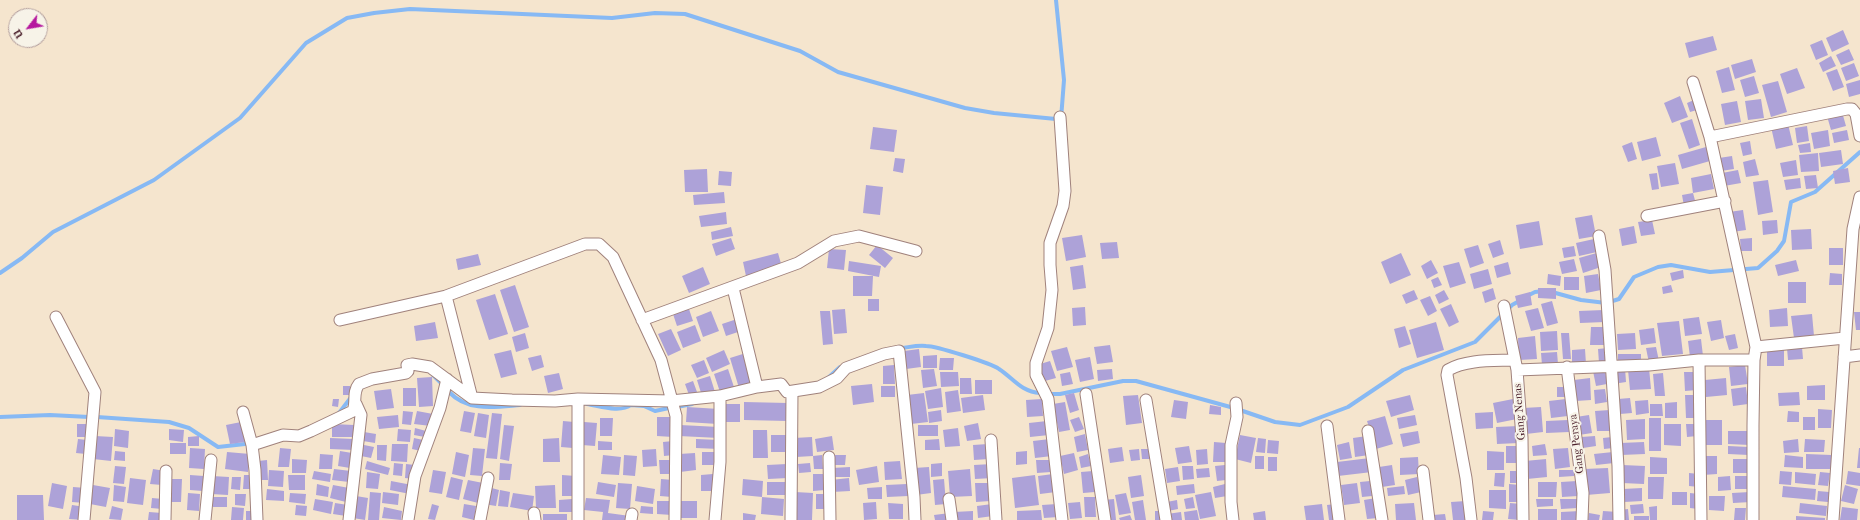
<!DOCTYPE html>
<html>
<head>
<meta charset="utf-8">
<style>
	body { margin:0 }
	#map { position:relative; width:1860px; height:520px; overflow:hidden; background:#f5e5ce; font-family:"IM FELL French Canon",serif }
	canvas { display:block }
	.north { position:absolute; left:8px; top:8px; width:40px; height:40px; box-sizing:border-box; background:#f7f3e8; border:1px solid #b29e9c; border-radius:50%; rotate:239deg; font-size:11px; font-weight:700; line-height:16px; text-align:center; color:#4a1f2b }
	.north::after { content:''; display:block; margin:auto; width:14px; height:18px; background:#b5179e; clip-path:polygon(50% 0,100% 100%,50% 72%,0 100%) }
</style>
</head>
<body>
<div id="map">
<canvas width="1860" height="520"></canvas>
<div class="north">U</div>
</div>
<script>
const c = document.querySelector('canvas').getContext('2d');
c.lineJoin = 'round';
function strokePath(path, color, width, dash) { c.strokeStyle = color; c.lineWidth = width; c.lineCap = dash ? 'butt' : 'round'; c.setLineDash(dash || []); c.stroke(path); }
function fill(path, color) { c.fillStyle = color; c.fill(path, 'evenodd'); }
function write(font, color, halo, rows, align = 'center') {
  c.font = font + ' "IM FELL French Canon",serif'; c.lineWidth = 4; c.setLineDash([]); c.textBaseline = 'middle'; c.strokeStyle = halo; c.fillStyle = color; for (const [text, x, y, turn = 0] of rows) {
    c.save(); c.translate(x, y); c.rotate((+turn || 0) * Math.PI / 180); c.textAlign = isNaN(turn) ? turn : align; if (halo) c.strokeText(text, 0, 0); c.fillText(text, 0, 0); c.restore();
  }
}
strokePath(new Path2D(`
	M0,273l22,-15 31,-26 101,-52 86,-62 66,-75 41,-25 27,-5 36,-4 202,9 43,-5 30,1 115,37 38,21 127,36 29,5 62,6h5l3,-39 -8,-80
	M1552,292l29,8 25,3 13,-4 15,-22 24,-10 13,-2 39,7 48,-4 19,-17 7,-10 7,-39 24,-10 45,-40
	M1527,296l8,-4 8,-1
	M902,348c8,-1 16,-3 24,-2 10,0 65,17 73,23 14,9 22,23 41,24
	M433,375l9,9
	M829,377l11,-10
	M449,392c19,20 46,15 71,13
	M1052,394h8l63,-13h13l98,27 41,14 25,3 48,-18 55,-37 72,-28 37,-37 9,-5
	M587,404c13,2 33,9 44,1l13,1 11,5 14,-3
	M677,407l15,-3
	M339,413l13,-17
	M0,417l50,-2 39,2
	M97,417l72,5 20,6 29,19 27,-3`), '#87b9f4', 4);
fill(new Path2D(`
	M1843,30l6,14 -17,8 -6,-14z
	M1713,36l4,14 -28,8 -4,-15z
	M1822,40l6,15 -12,5 -6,-15z
	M1849,49l5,11 -13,5 -5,-10z
	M1831,56l5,10 -13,6 -4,-9z
	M1752,59l4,13 -21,7 -4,-14z
	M1854,63l5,13 -13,5 -5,-13z
	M1729,67l6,23 -13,3 -6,-22z
	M1797,68l8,20 -18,6 -7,-20z
	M1837,69l7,18 -11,4 -7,-18z
	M1754,76l5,17 -14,4 -5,-17z
	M1860,80v14l-11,3 -3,-13z
	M1778,81l9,31 -16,5 -9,-32z
	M1680,96l8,21 -16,6 -8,-20z
	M1761,99l3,19 -16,2 -3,-19z
	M1694,100l3,10 -7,2 -3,-9z
	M1737,101l4,21 -16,3 -4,-21z
	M1842,112l4,14 -15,4 -4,-14z
	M1692,119l8,26 -11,4 -9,-26z
	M1788,124l5,21 -17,4 -5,-22z
	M1807,126l2,15 -12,2 -2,-15z
	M873,127l24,3 -3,22 -24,-3z
	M1828,130l2,16 -16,3 -3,-16z
	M1847,130l2,10 -15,3 -2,-10z
	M1656,137l5,19 -19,5 -5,-19z
	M1750,141l2,13 -9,2 -3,-13z
	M1632,142l5,17 -9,3 -6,-16z
	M1810,143l1,9 -11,1 -2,-8z
	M1706,147l4,14 -28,8 -4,-14z
	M1841,150l2,14 -22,3 -2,-14z
	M1818,153l1,18 -18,1 -2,-17z
	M1732,156l2,13 -13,2 -2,-13z
	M895,158l10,1 -2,14 -10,-2z
	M1755,159l4,16 -13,2 -3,-15z
	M1796,160l2,15 -15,2 -3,-14z
	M1675,163l4,21 -18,3 -4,-21z
	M1848,168l2,14 -15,2 -2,-13z
	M707,169l1,23h-23l-1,-22z
	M1738,170l3,13 -17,3 -2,-13z
	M719,171l13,1 -1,14 -13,-1z
	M1657,173l2,16 -7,1 -3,-16z
	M1711,174l3,15 -21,4 -2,-15z
	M1816,175l2,13 -12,1 -2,-13z
	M1800,178l1,10 -15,2 -2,-10z
	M1768,180l5,32 -15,3 -5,-33z
	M866,185l17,2 -3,28 -17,-2z
	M724,192l1,11 -31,2 -1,-10z
	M1693,193l3,11 -12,2 -2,-11z
	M1743,210l3,20 -14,2 -3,-20z
	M726,212l1,12 -26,3 -2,-11z
	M1592,215l4,21 -17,3 -4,-21z
	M1652,220l3,14 -14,2 -3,-14z
	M1777,220l1,13 -15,2 -1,-14z
	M1539,221l4,24 -23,4 -4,-24z
	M1634,226l3,17 -15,3 -3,-17z
	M731,227l2,9 -21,4 -1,-8z
	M1811,229l1,20 -20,1 -1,-20z
	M1082,235l4,22 -20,4 -4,-23z
	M731,238l4,11 -19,7 -4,-12z
	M1752,238v13h-11l-1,-12z
	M1594,239l3,13 -18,4 -3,-13z
	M1500,240l4,14 -11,4 -5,-14z
	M1117,242l2,16 -17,1 -2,-16z
	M877,245l16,13 -8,10 -16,-13z
	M1478,245l6,18 -14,5 -6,-19z
	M1574,246l2,10 -12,2 -2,-10z
	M1829,248h14v17h-14z
	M829,249l17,1 -2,20 -17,-2z
	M1600,252l4,14 -21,7 -4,-15z
	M778,253l4,14 -36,9 -3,-14z
	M1401,253l10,22 -21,9 -9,-22z
	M478,254l3,11 -23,5 -2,-11z
	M1574,259l3,12 -15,3 -3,-12z
	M1431,260l7,13 -11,6 -6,-13z
	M1796,260l3,11 -21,5 -3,-11z
	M849,261l32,5 -2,11 -31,-6z
	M1459,262l7,21 -16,5 -7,-22z
	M1508,262l3,12 -14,4 -3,-12z
	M1083,265l3,23 -13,2 -3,-23z
	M703,267l7,17 -21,9 -7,-17z
	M1488,269l4,15 -18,5 -4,-15z
	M1683,270l1,8 -12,3 -2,-8z
	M1830,273l12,1v11h-13z
	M1548,274l13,2 -1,10 -13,-2z
	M1598,274l3,16 -15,3 -2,-17z
	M853,276h20l-1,20h-19z
	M1438,277l4,8 -8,3 -3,-8z
	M1564,277h15v13h-15z
	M1788,282h18v21h-18z
	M515,285l14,42 -15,5 -14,-42z
	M1671,285l2,7 -10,2 -1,-7z
	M1493,288l3,11 -11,4 -3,-11z
	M1538,288h18v11l-18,-1z
	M1414,290l4,9 -12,5 -4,-9z
	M1444,290l5,9 -10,5 -4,-9z
	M1530,292l2,13 -14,3 -3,-12z
	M495,294l13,40 -19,6 -13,-40z
	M1430,296l7,15 -9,5 -8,-16z
	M868,299h11v12h-11z
	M1552,301l6,22 -11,3 -6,-22z
	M1451,304l8,18 -10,5 -9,-18z
	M1085,307l1,18 -13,1 -1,-18z
	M1538,308l6,20 -13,3 -6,-20z
	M1787,308l1,18 -18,1 -1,-17z
	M689,309l4,12 -16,5 -4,-12z
	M845,309l2,24 -13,1 -2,-24z
	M1604,310l1,12 -25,1 -1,-12z
	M711,311l8,20 -16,6 -7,-20z
	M820,311h10l3,33 -10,1z
	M1854,312h6v18h-4z
	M1812,314l2,22 -20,2 -3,-22z
	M1699,317l3,17 -17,2 -2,-17z
	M737,319l4,12 -15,5 -4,-12z
	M1721,320l3,18 -13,3 -4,-19z
	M1679,321l4,33 -21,2 -5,-33z
	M435,322l3,16 -22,3 -2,-15z
	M1436,322l8,28 -27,8 -8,-28z
	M695,325l6,16 -18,7 -6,-16z
	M1405,326l6,18 -12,4 -5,-19z
	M1591,327h16v18h-17z
	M1654,328l2,15 -15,2 -2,-15z
	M671,329l10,21 -13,6 -10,-22z
	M1557,331l1,19 -17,1 -1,-19z
	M525,333l4,15 -13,4 -4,-15z
	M1561,333h8l2,26h-8z
	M1635,333l1,16 -18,1 -1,-16z
	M1735,334l3,14 -9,2 -4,-14z
	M1535,336l2,23 -18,1 -1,-22z
	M1701,339l2,17 -13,1 -2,-16z
	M1110,345l3,17 -16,2 -3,-17z
	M1067,347l6,20 -16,4 -6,-20z
	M1656,347l3,14 -10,2 -3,-15z
	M1802,347l1,12 -15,1 -1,-12z
	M1608,348l2,14 -11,1 -1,-14z
	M919,349l2,18 -15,2 -2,-18z
	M1585,349l1,15 -14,1v-15z
	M511,350l6,24 -16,4 -7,-24z
	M724,350l6,14 -18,8 -6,-14z
	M1767,350h17v16h-17z
	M1557,352l1,12 -16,1 -1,-12z
	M746,353l9,30 -16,5 -9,-30z
	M1618,354h23v9h-23z
	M541,355l3,12 -12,4 -4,-13z
	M937,355v13h-14v-12z
	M1090,357l4,22 -14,3 -5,-22z
	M940,358h14l-1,12h-14z
	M704,360l5,13 -12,5 -6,-13z
	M1050,361l6,17 -15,4 -4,-17z
	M894,365l1,19h-12v-18z
	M1745,365l3,19 -17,2 -2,-19z
	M1625,368l1,14 -13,2 -2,-15z
	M1649,368l2,21 -21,1 -2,-20z
	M728,369l6,18 -14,5 -6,-18z
	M934,369l3,17 -14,2 -2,-18z
	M1112,369l1,10 -15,2 -1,-11z
	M1605,370l2,14 -11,2 -3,-15z
	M940,372h18l1,14 -18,1z
	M1070,372l3,12 -11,2 -2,-12z
	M1684,372h13v18l-12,1z
	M559,373l4,16 -15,4 -4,-17z
	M1663,373l2,23h-10l-2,-22z
	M710,376l5,16 -13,4 -5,-16z
	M432,377l1,29 -14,1 -2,-29z
	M960,378h11l1,16h-12z
	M1590,378l1,22 -15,1 -2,-21z
	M1726,378l1,17 -21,2 -1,-17z
	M975,380h17v14h-17z
	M693,381l4,11 -8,3 -4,-11z
	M872,384l2,18 -21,3 -2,-19z
	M1825,385v15h-18v-14z
	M343,386h7v9h-7z
	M881,386h14v11h-14z
	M1557,387h10v10h-10z
	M1746,387l2,17 -15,2 -2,-17z
	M403,388h13v18h-13z
	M941,388l2,19 -15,2 -3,-18z
	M391,389l3,19 -17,2 -3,-19z
	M1605,389l2,13 -12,2 -1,-14z
	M958,390l3,21 -14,2 -2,-21z
	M1799,392l1,13 -21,1 -1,-13z
	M924,393l4,29 -17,2 -4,-29z
	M1074,393l5,17 -9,3 -5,-18z
	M983,395l2,15 -22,3 -2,-15z
	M1138,395l4,28 -16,2 -3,-29z
	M1410,395l4,15 -23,7 -5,-16z
	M1685,395h12l1,23h-12z
	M1630,398l2,15 -12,1 -2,-15z
	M333,399h6l-1,8 -6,-1z
	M1042,399l1,17 -16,1 -1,-17z
	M1513,399l4,20 -20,4 -4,-20z
	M1566,399l2,17 -17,2 -2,-17z
	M1174,400l14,2 -2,17 -15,-2z
	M1648,400l1,13 -13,2 -1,-14z
	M744,402l44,1v18l-44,-1z
	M1065,402l5,28 -11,2 -6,-28z
	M1677,402v16h-12v-15z
	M723,404h17v18h-17z
	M1650,404h12l1,12h-13z
	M1210,405l11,2v8l-12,-1z
	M687,407l32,2 -1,15 -32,-2z
	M1541,407l2,25 -17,2 -3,-26z
	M1818,409l14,1 -1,18h-13z
	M941,410l1,11 -13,2 -1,-11z
	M1610,410l2,21h-15l-2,-20z
	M403,411l10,1 -2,13 -9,-1z
	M417,411l16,3 -2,12 -17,-2z
	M464,411l11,2 -4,20 -11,-2z
	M1788,411l11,1v10h-12z
	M1493,412v16l-17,1 -1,-16z
	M478,413l11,2 -3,23 -12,-2z
	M492,413l10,1 -5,45 -11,-1z
	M398,415l1,12 -20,2 -2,-12z
	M1415,415l2,10 -18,4 -2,-11z
	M1589,415l3,18 -13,2 -3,-18z
	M1385,416l8,28 -17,5 -9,-28z
	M657,417h16v20l-16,-1z
	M1079,417l5,12 -9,3 -5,-12z
	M1803,417h12v13h-12z
	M600,418h13l-1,18h-12z
	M1649,418h12v33h-12z
	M1645,419v20l-18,1 -1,-20z
	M1568,420l1,12 -23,1v-12z
	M1702,420h20v25h-19z
	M563,421l11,1 -1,26 -12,-1z
	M1047,421l2,14 -19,2 -1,-14z
	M241,422l4,20 -15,2 -4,-19z
	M584,422l13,1 -2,23 -13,-1z
	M978,423l3,16 -14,2 -3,-15z
	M77,424h10v13h-10z
	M332,424l22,1v12h-22z
	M1664,424h17v22l-17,-1z
	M1686,424h11v12l-10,1z
	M504,425l10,1 -5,35 -9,-2z
	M680,425l39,2v11l-40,-2z
	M918,425h20v11h-20z
	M1519,426v17l-22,1 -1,-17z
	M415,428l11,3 -1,6 -11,-2z
	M958,428l2,18 -15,1 -2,-17z
	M115,429l14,2 -1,17 -14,-2z
	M169,429l15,1 -1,12 -14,-2z
	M398,429l13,1 -1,12 -13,-1z
	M753,430h14l1,28h-15z
	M1418,431l2,12 -17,4 -3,-13z
	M1728,431h22v14l-22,-1z
	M364,432l12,2 -1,9 -12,-2z
	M1085,434l3,16 -11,2 -3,-15z
	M771,435h15v17h-15z
	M1240,435l16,3 -5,25 -16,-4z
	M95,436l18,1 -2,24 -18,-2z
	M199,436v10h-11v-9z
	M832,436l2,14 -17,2 -2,-13z
	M1367,436l2,19 -14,2 -2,-19z
	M1595,436l1,10 -13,2 -2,-11z
	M812,437l1,19 -17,1 -2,-19z
	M1612,437l1,11 -9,1 -1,-11z
	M330,438l24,1v11l-24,-1z
	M414,438l9,2 -2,11 -9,-2z
	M559,438l1,24h-17v-23z
	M1258,438l8,1 -1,14 -9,-1z
	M78,439l9,1 -1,14 -10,-1z
	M696,439l24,1 -1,9 -23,-1z
	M939,439l1,11h-15v-10z
	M1050,439l2,17 -17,2 -2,-17z
	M1798,439l1,13 -15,1 -1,-12z
	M1805,439l20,1 -1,12h-20z
	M1268,440l11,1 -1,13 -11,-1z
	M598,441l14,1v8h-14z
	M673,441l1,14 -10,1 -1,-14z
	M1214,442l12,1v19h-13z
	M1349,442l3,16 -12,2 -3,-15z
	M1644,442l1,12 -24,1 -1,-12z
	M170,443h16v11h-16z
	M392,444h16l-1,18 -16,-1z
	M988,444l1,15 -15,1 -1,-15z
	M1545,444l2,11 -14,1 -1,-10z
	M364,445l10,2 -3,11 -10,-2z
	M377,445h10l-1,16 -9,-1z
	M1189,446l3,16 -14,2 -3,-16z
	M1506,446h14v17h-14z
	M1728,446l21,1v8l-21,-1z
	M1122,447l2,14 -14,2 -2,-14z
	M190,448l15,1 -1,20 -15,-1z
	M280,448l11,1 -2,18h-11z
	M473,448l12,1 -3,27 -12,-1z
	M1568,448l2,19 -15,2 -2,-20z
	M1859,448h1v20h-3z
	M656,449l1,17 -14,1 -1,-17z
	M1139,449l1,11 -9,1 -2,-11z
	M1141,449h9l1,10h-9z
	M1207,449l1,15 -11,1 -1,-15z
	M115,451l10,1v9l-11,-1z
	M340,451l12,2 -2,15 -12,-2z
	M1027,451v13l-11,1v-13z
	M1487,451l17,1v18h-17z
	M227,452l23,2 -2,18 -23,-3z
	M456,452l13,3 -4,22 -13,-3z
	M702,452h13v13h-13z
	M1613,452l1,11 -18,2 -2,-11z
	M695,453l1,17 -16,2 -1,-18z
	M1074,453l4,17 -14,4 -4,-18z
	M320,454l13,1 -1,14h-13z
	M1088,454l3,12 -10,2 -2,-11z
	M1806,454l25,1v14h-25z
	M603,455l18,2 -2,18 -18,-1z
	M624,455l13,1 -2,20 -12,-1z
	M822,455l1,14h-9l-1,-13z
	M832,455h14l-1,10h-13z
	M1785,455l18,2v11l-19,-1z
	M1255,456h9v13h-9z
	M1703,456h14v18l-14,1z
	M1268,457h9v14h-9z
	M1418,457l1,17 -19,1v-17z
	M1650,457l17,1v16h-17z
	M1370,458l2,14 -34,4 -1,-14z
	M292,459l15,1 -1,13h-14z
	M1546,459l1,18 -20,2 -2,-18z
	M1733,459h15l1,14h-16z
	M267,460l1,20h-9l-1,-19z
	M659,460h13v14h-12z
	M1036,460h15v12l-14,1z
	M367,461l23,7 -2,7 -23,-6z
	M900,461l2,18 -17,1 -1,-18z
	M394,463l9,1 -1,12 -9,-1z
	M500,463l12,1 -2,16h-11z
	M810,463l1,9 -12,1 -1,-9z
	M942,463v13l-11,1v-13z
	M406,464l9,1 -2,14 -8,-1z
	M787,464l1,14 -20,1 -1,-14z
	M992,464l1,14 -18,1 -1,-14z
	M1225,465l1,15 -9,1 -2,-15z
	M1392,465l3,20 -13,2 -3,-20z
	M1622,465l23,1 -1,18 -22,-1z
	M115,466l11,1 -2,17 -11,-1z
	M877,466l2,16 -20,3 -3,-15z
	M1182,466h11l1,13 -11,1z
	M850,467v10h-18v-9z
	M929,467l2,26 -15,2 -2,-27z
	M1178,467l2,14 -13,2 -2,-14z
	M1209,468l1,9 -13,1 -1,-9z
	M1608,468l2,25 -24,2 -2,-26z
	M153,469l12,2 -3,14 -12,-1z
	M334,469l17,2 -2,11 -17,-2z
	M970,469l2,27 -22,1 -2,-26z
	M269,470l15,1 -1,16 -15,-1z
	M433,470l13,2 -4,22 -13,-2z
	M1559,470h15v6l-15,1z
	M314,471l17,3 -1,8 -18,-3z
	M1093,471l2,21 -12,1 -2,-21z
	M1510,471h9l1,12h-10z
	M1780,471l12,1 -1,13 -12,-1z
	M1848,471l12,2v13l-14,-2z
	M367,472l13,2 -2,15 -12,-1z
	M1795,472l21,2 -1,11 -20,-2z
	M1820,472l10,1 -2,13 -10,-1z
	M1495,473h10l-1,14 -10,-1z
	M1689,473l10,1v13l-10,-1z
	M713,474l1,17h-13v-16z
	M813,474h12v16l-12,1z
	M1053,474l3,18 -16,2 -2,-18z
	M190,475l14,1 -1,15 -13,-1z
	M244,475h7l-1,14h-7z
	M288,475h17v15h-16z
	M562,475l14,1 -1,20h-13z
	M1035,475l4,30 -24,3 -3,-30z
	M1141,475l3,21 -13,2 -3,-21z
	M212,476l17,1 -1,18 -17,-1z
	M1730,476l1,14 -13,1v-14z
	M1735,476h12v13h-12z
	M232,477h9l-1,13 -9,-1z
	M451,477l12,3 -4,20 -13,-3z
	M1417,477l4,15 -13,3 -3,-15z
	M1648,477h16l-1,22h-15z
	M130,478l16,2 -3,25 -16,-2z
	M849,478l1,13 -18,1 -1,-12z
	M170,479h12l-1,23h-13z
	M661,479l12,1 -1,17 -12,-1z
	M743,479l20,2 -1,16 -20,-2z
	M944,479l2,25 -11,1 -2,-25z
	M468,480l15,3 -5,20 -15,-4z
	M391,481l21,4 -2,9 -20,-4z
	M1370,481l2,15 -10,1 -2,-15z
	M1577,481l1,15 -16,1 -1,-15z
	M598,482l18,3 -2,12 -18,-3z
	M767,482h21v13h-21z
	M1538,482h19l-1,15h-18z
	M52,483l15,3 -4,23 -15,-3z
	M618,483l14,1 -2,25 -14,-1z
	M975,483h14l1,18 -14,1z
	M1357,483l3,20 -16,2 -3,-20z
	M317,484l12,3 -1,10 -12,-2z
	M907,484l1,12 -21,1 -1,-12z
	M1194,484l1,9 -18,2 -1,-9z
	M1225,484l2,12 -12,2 -2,-11z
	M1509,484l11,1 -1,17h-10z
	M93,485l17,3 -4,19 -16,-3z
	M114,485l12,2 -2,15 -11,-1z
	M333,485l16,3 -3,14 -16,-4z
	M555,485l1,23h-20l-1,-22z
	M1845,485l13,4 -4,15 -13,-3z
	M637,486l18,3 -2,15 -18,-3z
	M1404,486l1,8 -17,2 -1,-8z
	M1783,486l33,3 -1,11 -33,-3z
	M73,487l13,1 -1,15 -13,-1z
	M488,487l11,3 -3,16 -12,-2z
	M882,487v12h-14l-1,-11z
	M1642,488v13l-18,1 -1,-13z
	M267,489l17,2v10l-18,-1z
	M500,490l10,2 -2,15 -10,-1z
	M1489,490h17v19l-17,-1z
	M1818,491l11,1 -1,10 -11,-1z
	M370,492l11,1 -2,27h-11z
	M383,492l16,2 -1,11 -16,-2z
	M795,492l18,1 -1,27h-18z
	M1211,492l5,24 -16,3 -5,-24z
	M1672,492h15v13h-15z
	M1750,492l1,10 -18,1 -1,-10z
	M188,493l12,1 -1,17 -12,-1z
	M290,493l16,1 -1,10 -16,-2z
	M513,493l21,3 -2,15 -22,-4z
	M1126,493l5,20 -12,2 -4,-20z
	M1690,493l9,1 -1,15 -8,-1z
	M235,494h11l-1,12 -10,-1z
	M816,494h12v15h-12z
	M17,495h26l1,25h-27z
	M356,496l12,2 -3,22 -12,-2z
	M1709,496h16l-1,15 -15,-1z
	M213,497h14v10h-14z
	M762,497l22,2 -1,17 -22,-2z
	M1084,497h11l1,20h-11z
	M1193,497l2,11 -9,1 -2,-10z
	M152,498l11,1 -1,10 -11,-1z
	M586,498l24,2 -2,13 22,3v4h-28l1,-8 -19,-2z
	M1376,498l2,20 -11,1 -3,-19z
	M315,499l18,3 -2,12 -18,-4z
	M572,499l1,13h-14v-12z
	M1114,499l2,21h-10l-2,-20z
	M1536,499h17v7l-16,1z
	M1560,499h17l1,9 -17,1z
	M1143,500l3,20h-11l-3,-18z
	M1177,500l1,9 -10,2 -1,-9z
	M657,501h16l-1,14 -15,-1z
	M678,501h19v17h-18z
	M1466,501l1,19h-14l-2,-18z
	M876,502l1,17 -13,1 -1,-17z
	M1080,502l2,16 -12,1 -2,-16z
	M335,503l13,2 -2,11 -13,-2z
	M888,503l15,1v15h-14z
	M1414,503l2,17h-20l-1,-16z
	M1510,503l11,1 -1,16 -12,-1z
	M1800,503l27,3 -1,10 -27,-3z
	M432,504l7,2 -4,14 -7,-1z
	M464,504l12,2 -2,14 -12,-3z
	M992,504l1,12 -15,2 -1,-12z
	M1057,504l1,13 -14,1 -2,-13z
	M1322,504l2,16h-18l-2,-14z
	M1335,504l2,16h-8l-2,-15z
	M1643,504l1,9 -13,1 -1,-9z
	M72,505l13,2 -2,13 -14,-1z
	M296,505l11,1 -1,10 -11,-1z
	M112,506l11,3 -2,11 -12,-1z
	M641,506l12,1v7l-13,-1z
	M1657,506v14h-7l-1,-13z
	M232,507l12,1 -1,12h-12z
	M384,507l18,4 -1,9 -19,-2z
	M1842,507l16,2 -1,11h-17z
	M1735,508h11l-1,12h-11z
	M1538,509h19v11h-19z
	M1628,509l1,11h-8l-1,-10z
	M1041,510l1,10h-25v-9z
	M1197,510l2,10h-14l-1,-8z
	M246,511h9v9h-9z
	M973,511v9h-18l-1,-8z
	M1155,511h9v9h-9z
	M1265,511l1,9h-12l-1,-7z
	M1483,511l11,1 -1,8h-11z
	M1580,511v9h-19v-8z
	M1603,511l15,1 -1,8h-15z
	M149,512l13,1 -1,7h-13z
	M1181,512l1,8h-14l-1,-6z
	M743,513l13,2 -1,5h-12z
	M950,513l1,7h-16l-1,-5z
	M1589,513l11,2 -1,5h-11z
	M543,514h24v6h-24z
	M1445,514l1,6h-13v-5z
	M1130,515l2,5h-12l-1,-2z
	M1634,516h15v4h-15z
	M1796,516l29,2v2h-29z`), '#ada2d8');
const street = new Path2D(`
	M1693,82l17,55 46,210 -2,13 -1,65v95
	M1060,117l5,74 -2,15 -13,37v22l2,25 -4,38 -12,35v12l12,24 14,121
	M1710,137l137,-28h5l4,5 4,22
	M1647,216l78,-15
	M1599,236l6,34 13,196 1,54
	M733,288l24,99
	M446,296l26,102
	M1504,306l13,64 5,68 1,82
	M56,317l39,75 -11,128
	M340,320l106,-24 139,-52h14l14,13 48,103 15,56 -1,104
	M642,320l156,-57 36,-22 25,-5 57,15
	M1756,347l89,-9
	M1844,357l16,-2
	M1699,360l2,160
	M1567,367l16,126 -1,27
	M1517,370l132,-5 50,-5h55
	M1086,394l19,126
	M1146,400l20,120
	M243,412l9,33 3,25 2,50
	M1327,426l12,94
	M1368,431l14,89
	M991,440l5,80
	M252,445l31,-10 16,1 12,-5 42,-20c4,-10 -1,-18 6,-27l13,-5 34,-6 2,-2 -1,-6 5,-1 18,3 42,31 40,2 43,1 23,-2 93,2 49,-5 37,-9 24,-3 6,8 32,-5 18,-9 9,-10 38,-14 15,-3 15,146 1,23
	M829,457l1,63
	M1423,471l6,49
	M949,499l3,21
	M534,513l1,7
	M165,520l1,-49
	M205,520l6,-60
	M349,520l12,-105 -5,-11
	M408,520l7,-44 25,-68 7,-29
	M480,520l8,-42
	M578,520v-121
	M631,520l1,-6
	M715,520l5,-58v-66
	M791,520l1,-128
	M1233,520l-2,-18v-57l6,-28 -1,-14
	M1471,520l-5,-42 -19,-103 1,-5c19,-11 46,-9 67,-10
	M1833,520l20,-291 7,-32`);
strokePath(street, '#a0827c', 13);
strokePath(street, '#fff', 11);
write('11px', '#4a1f2b', '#f7f3e8', [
	["Gang Nenas",1520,412,-94],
	["Gang Peraya",1577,444,-97]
]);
</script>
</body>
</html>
